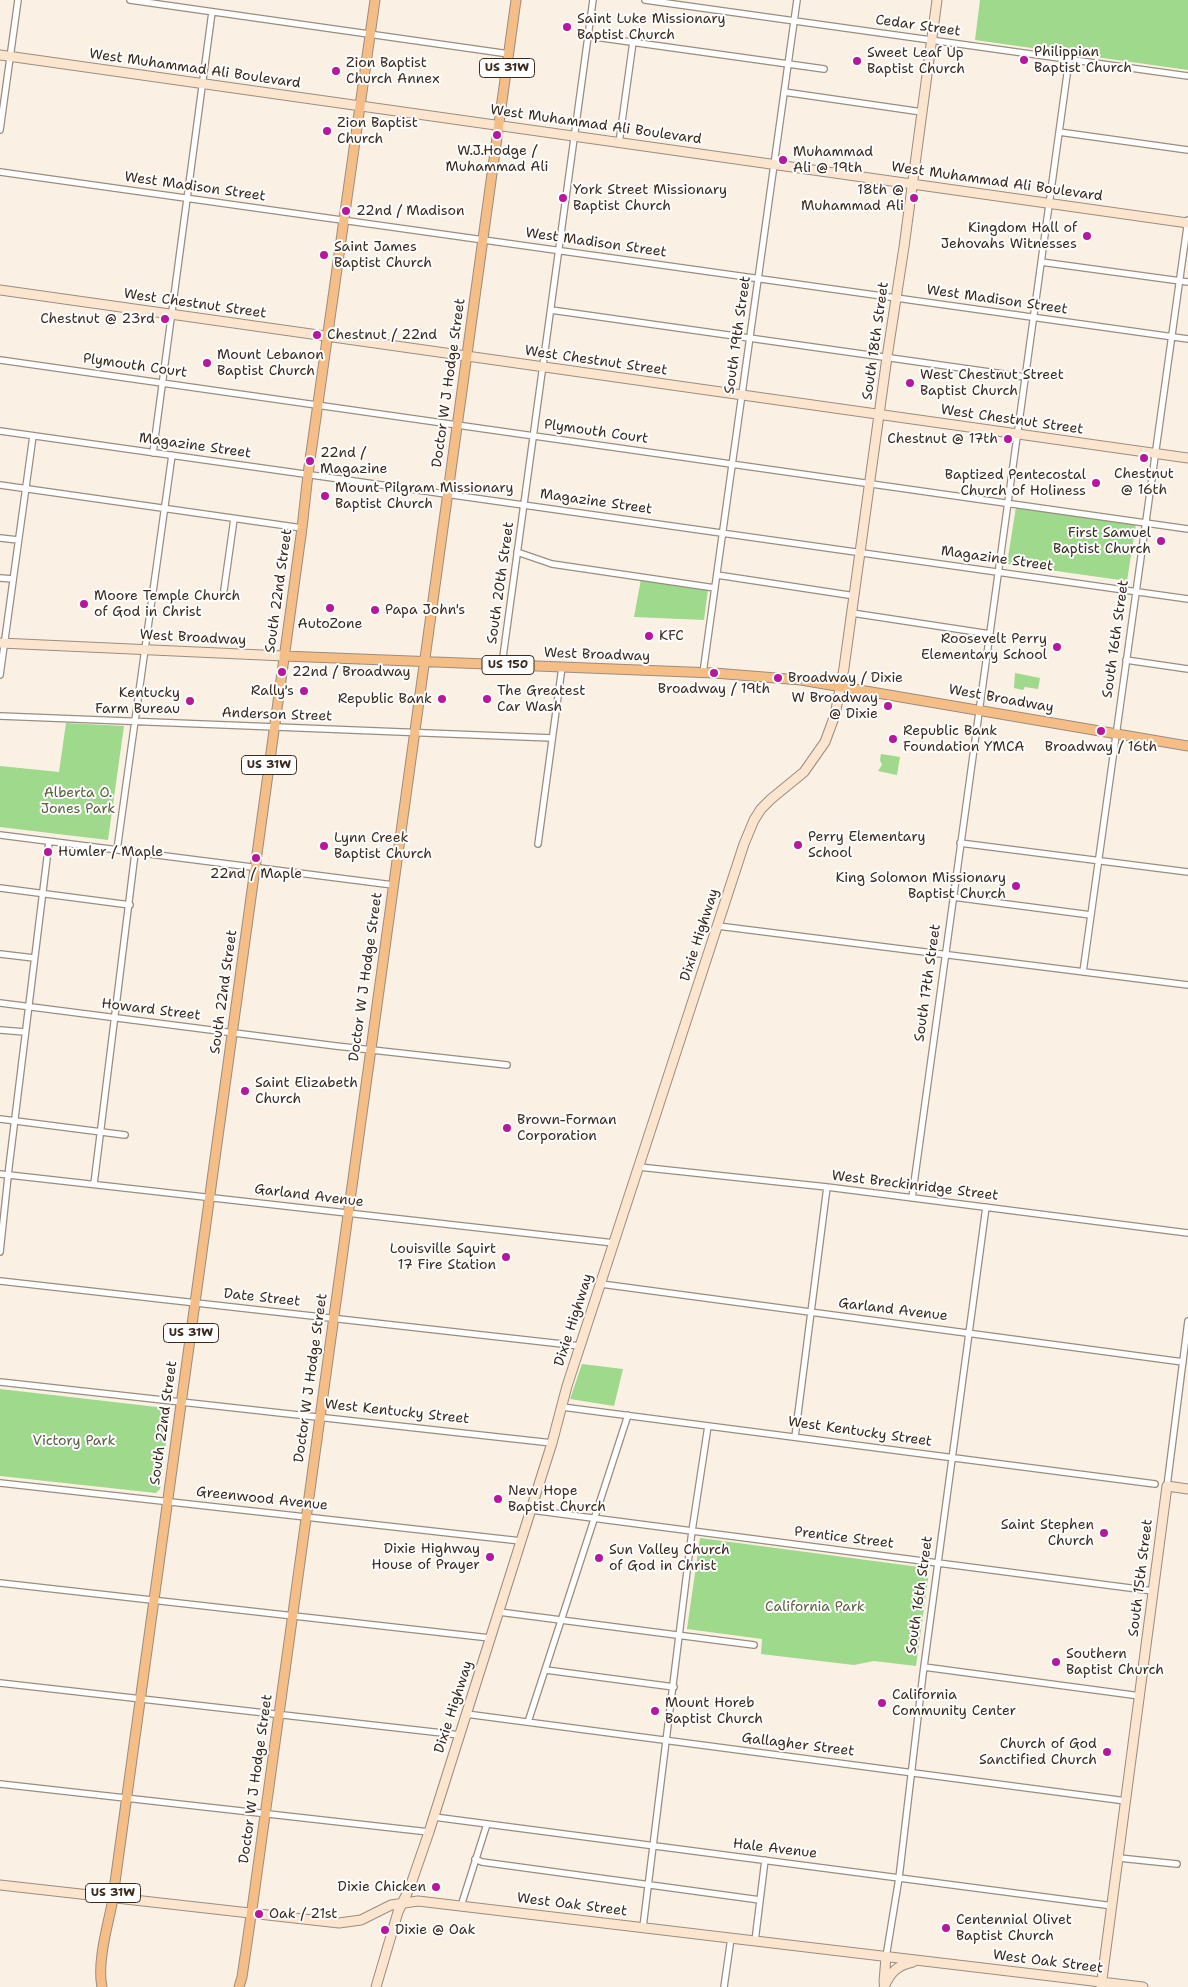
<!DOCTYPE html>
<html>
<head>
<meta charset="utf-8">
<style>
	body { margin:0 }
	canvas { display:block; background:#faf0e3 }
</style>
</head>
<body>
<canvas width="1188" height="1987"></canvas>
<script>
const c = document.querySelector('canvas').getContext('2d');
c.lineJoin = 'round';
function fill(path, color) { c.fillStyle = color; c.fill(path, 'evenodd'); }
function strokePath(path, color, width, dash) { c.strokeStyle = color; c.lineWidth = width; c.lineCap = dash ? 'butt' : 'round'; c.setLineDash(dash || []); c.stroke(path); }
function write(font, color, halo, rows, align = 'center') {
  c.font = font + ' "Shantell Sans",sans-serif'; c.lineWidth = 4; c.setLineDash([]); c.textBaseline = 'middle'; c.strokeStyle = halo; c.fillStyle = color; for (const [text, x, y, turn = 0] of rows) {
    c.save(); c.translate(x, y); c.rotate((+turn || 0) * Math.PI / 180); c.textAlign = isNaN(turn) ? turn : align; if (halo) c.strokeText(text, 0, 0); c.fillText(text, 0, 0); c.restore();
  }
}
fill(new Path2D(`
	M980,0h208v70l-213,-30z
	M1016,507l120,17 -9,57 -120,-17z
	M641,579l67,10 -4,31 -70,-3z
	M1015,673l25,5 -2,11 -13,-2 -2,3 -9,-2z
	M66,723l58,3 -16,114 -108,-13v-61l59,6z
	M881,754l19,3 -3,18 -19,-4 4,-6 -2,-5z
	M582,1364l41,5 -9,37 -44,-7z
	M0,1389l166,19 4,2 -10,79 -4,4 -156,-17z
	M700,1538l227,30 2,4 -13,94 -42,-5 -20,4 -93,-11 1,-15 -75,-10z`), '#9ed98c');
const street = new Path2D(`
	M130,0l379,54
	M645,0l543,76
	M588,36l236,33
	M784,92l138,20
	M0,130l18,-130
	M1059,132l129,18
	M619,143l14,-101
	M0,172l1188,167
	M1041,262l147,20
	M551,310l474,67
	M0,360l1188,169
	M0,431l1188,168
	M153,453l59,-441
	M0,485l302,43
	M0,538l18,2
	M517,552l35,12 163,24
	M717,575l138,21
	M0,578l13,1
	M224,590l10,-71
	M852,613l138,21
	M1126,660l62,9
	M502,664l91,-664
	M703,673l94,-673
	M0,675l33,-239
	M0,716l552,22
	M0,835l393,50
	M960,843l228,29
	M538,844l24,-177
	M117,850l55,-395
	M0,888l130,17
	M953,897l138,18
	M718,926l470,59
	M0,954l34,4
	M1083,972l105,-752
	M0,1003l336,43 171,19
	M0,1030l25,2
	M0,1119l125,16
	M639,1167l188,20 361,46
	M0,1174l614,69
	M94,1184l41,-331
	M912,1198l157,-1138
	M0,1252l9,-85 40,-325
	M0,1281l580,65
	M601,1284l582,78
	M0,1382l552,61
	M562,1407l593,77
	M795,1437l32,-250
	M0,1483l521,58
	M1167,1486l21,-165
	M531,1510l622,81
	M0,1583l490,55
	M499,1612l255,33
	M924,1667l216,29
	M546,1670l128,17
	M0,1683l460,52
	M466,1714l660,87
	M528,1722l100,-307
	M0,1784l429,48
	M434,1817l679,89
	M1119,1858l58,6
	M475,1859l7,3 278,38
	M461,1906l26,-82
	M643,1927l49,-396 16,-105
	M755,1941l10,-81
	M886,1957l13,-79 24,-204 63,-467
	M724,1987l7,-49`);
const secondary = new Path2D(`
	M0,55l1188,168
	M0,290l1188,168
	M0,643l284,13
	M0,1885l339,38 22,-3 30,-15 27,-4 725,86
	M884,1982l2,-25
	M376,1987l22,-75 12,-25 19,-55 123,-389 15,-57 177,-542 10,-24 7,-11 10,-10 33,-27 21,-30 10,-27 9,-47 43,-311 17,-110 33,-247
	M884,1987c6,-14 13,-22 29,-25
	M1101,1987l66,-501 21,3`);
const primary = new Path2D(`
	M284,656l430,17 87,7 387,66
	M102,1987c-5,-24 5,-59 10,-83l190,-1376 6,-54 67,-474
	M239,1987l3,-10 11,-75 263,-1902`);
strokePath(street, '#9a8d80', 8);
strokePath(secondary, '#9a8d80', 11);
strokePath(primary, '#9a8d80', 11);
strokePath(street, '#fff', 5.5);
strokePath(secondary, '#fbe5cf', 9);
strokePath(primary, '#f6be87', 9);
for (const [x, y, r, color] of [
	[567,27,5,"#b5179e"],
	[1024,60,5,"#b5179e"],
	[857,61,5,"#b5179e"],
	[336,71,5,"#b5179e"],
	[327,131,5,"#b5179e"],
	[497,135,5,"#b5179e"],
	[783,160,5,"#b5179e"],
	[563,198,5,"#b5179e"],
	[914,198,5,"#b5179e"],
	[346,211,5,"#b5179e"],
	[1087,236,5,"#b5179e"],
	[324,255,5,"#b5179e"],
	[165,319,5,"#b5179e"],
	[317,335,5,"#b5179e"],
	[207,363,5,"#b5179e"],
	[910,383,5,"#b5179e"],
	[1008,439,5,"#b5179e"],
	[1144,458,5,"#b5179e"],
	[310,461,5,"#b5179e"],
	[1096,483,5,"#b5179e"],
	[325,496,5,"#b5179e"],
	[1161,541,5,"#b5179e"],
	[84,604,5,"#b5179e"],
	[330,608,5,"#b5179e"],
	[375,610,5,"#b5179e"],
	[649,636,5,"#b5179e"],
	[1057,647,5,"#b5179e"],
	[282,672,5,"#b5179e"],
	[714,673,5,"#b5179e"],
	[778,678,5,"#b5179e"],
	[304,691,5,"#b5179e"],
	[442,699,5,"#b5179e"],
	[487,699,5,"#b5179e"],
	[190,701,5,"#b5179e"],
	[888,706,5,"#b5179e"],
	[1101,731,5,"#b5179e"],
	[893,739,5,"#b5179e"],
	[798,845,5,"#b5179e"],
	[324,846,5,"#b5179e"],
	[48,852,5,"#b5179e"],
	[256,858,5,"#b5179e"],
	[1016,886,5,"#b5179e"],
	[245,1091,5,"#b5179e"],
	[507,1128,5,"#b5179e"],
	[506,1257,5,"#b5179e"],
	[498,1499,5,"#b5179e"],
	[1104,1533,5,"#b5179e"],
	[490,1557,5,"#b5179e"],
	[599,1558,5,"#b5179e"],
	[1056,1662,5,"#b5179e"],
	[882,1703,5,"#b5179e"],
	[655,1711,5,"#b5179e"],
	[1107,1752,5,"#b5179e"],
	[436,1887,5,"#b5179e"],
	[259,1914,5,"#b5179e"],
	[946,1928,5,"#b5179e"],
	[385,1930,5,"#b5179e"]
]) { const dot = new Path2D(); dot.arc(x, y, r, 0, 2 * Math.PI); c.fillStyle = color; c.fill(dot); strokePath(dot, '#fff', 2); }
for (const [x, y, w] of [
	[507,68,55],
	[508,665,52],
	[269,765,55],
	[191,1333,55],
	[113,1893,55]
]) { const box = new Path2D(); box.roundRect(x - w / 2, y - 9.5, w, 19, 4); c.fillStyle = '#fff'; c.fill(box); strokePath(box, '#3b2a1e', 1); }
write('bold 12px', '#3b2a1e', null, [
	["US 31W",507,68],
	["US 150",508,665],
	["US 31W",269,765],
	["US 31W",191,1333],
	["US 31W",113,1893]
]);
write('14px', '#3b2a1e', '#fff', [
	["Saint Luke Missionary",577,19],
	["Baptist Church",577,35],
	["Philippian",1034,52],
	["Baptist Church",1034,68],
	["Sweet Leaf Up",867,53],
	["Baptist Church",867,69],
	["Zion Baptist",346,63],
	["Church Annex",346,79],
	["Zion Baptist",337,123],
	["Church",337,139],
	["W.J.Hodge /",497,151,"center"],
	["Muhammad Ali",497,167,"center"],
	["Muhammad",793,152],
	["Ali @ 19th",793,168],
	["York Street Missionary",573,190],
	["Baptist Church",573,206],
	["18th @",904,190,"right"],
	["Muhammad Ali",904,206,"right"],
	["22nd / Madison",356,211],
	["Kingdom Hall of",1077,228,"right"],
	["Jehovahs Witnesses",1077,244,"right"],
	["Saint James",334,247],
	["Baptist Church",334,263],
	["Chestnut @ 23rd",155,319,"right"],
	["Chestnut / 22nd",327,335],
	["Mount Lebanon",217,355],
	["Baptist Church",217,371],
	["West Chestnut Street",920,375],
	["Baptist Church",920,391],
	["Chestnut @ 17th",998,439,"right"],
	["22nd /",320,453],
	["Magazine",320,469],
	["Chestnut",1144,474,"center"],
	["@ 16th",1144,490,"center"],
	["Baptized Pentecostal",1086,475,"right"],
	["Church of Holiness",1086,491,"right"],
	["Mount Pilgram Missionary",335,488],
	["Baptist Church",335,504],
	["First Samuel",1151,533,"right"],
	["Baptist Church",1151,549,"right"],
	["Moore Temple Church",94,596],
	["of God in Christ",94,612],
	["Papa John's",385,610],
	["AutoZone",330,624,"center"],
	["KFC",659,636],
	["Roosevelt Perry",1047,639,"right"],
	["Elementary School",1047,655,"right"],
	["22nd / Broadway",292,672],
	["Broadway / Dixie",788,678],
	["Broadway / 19th",714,689,"center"],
	["Rally's",294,691,"right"],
	["The Greatest",497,691],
	["Car Wash",497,707],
	["Kentucky",180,693,"right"],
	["Farm Bureau",180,709,"right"],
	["W Broadway",878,698,"right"],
	["@ Dixie",878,714,"right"],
	["Republic Bank",432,699,"right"],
	["Republic Bank",903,731],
	["Foundation YMCA",903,747],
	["Broadway / 16th",1101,747,"center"],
	["Perry Elementary",808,837],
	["School",808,853],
	["Lynn Creek",334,838],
	["Baptist Church",334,854],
	["Humler / Maple",58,852],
	["22nd / Maple",256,874,"center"],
	["King Solomon Missionary",1006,878,"right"],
	["Baptist Church",1006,894,"right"],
	["Saint Elizabeth",255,1083],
	["Church",255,1099],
	["Brown-Forman",517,1120],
	["Corporation",517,1136],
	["Louisville Squirt",496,1249,"right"],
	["17 Fire Station",496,1265,"right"],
	["New Hope",508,1491],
	["Baptist Church",508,1507],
	["Saint Stephen",1094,1525,"right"],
	["Church",1094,1541,"right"],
	["Dixie Highway",480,1549,"right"],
	["House of Prayer",480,1565,"right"],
	["Sun Valley Church",609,1550],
	["of God in Christ",609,1566],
	["Southern",1066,1654],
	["Baptist Church",1066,1670],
	["California",892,1695],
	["Community Center",892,1711],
	["Mount Horeb",665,1703],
	["Baptist Church",665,1719],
	["Church of God",1097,1744,"right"],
	["Sanctified Church",1097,1760,"right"],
	["Dixie Chicken",426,1887,"right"],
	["Oak / 21st",269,1914],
	["Centennial Olivet",956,1920],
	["Baptist Church",956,1936],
	["Dixie @ Oak",395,1930]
], 'left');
write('14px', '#3b2a1e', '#fff', [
	["Cedar Street",918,26,8],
	["West Muhammad Ali Boulevard",195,69,8],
	["West Muhammad Ali Boulevard",596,125,8],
	["West Muhammad Ali Boulevard",997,182,8],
	["West Madison Street",195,187,8],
	["West Madison Street",596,243,8],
	["West Madison Street",997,300,8],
	["West Chestnut Street",195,304,8],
	["South 19th Street",738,335,-82],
	["South 18th Street",876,341,-82],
	["West Chestnut Street",596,361,8],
	["Plymouth Court",135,366,8],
	["Doctor W J Hodge Street",449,383,-82],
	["West Chestnut Street",1012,420,8],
	["Plymouth Court",596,432,8],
	["Magazine Street",195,446,8],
	["Magazine Street",596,502,8],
	["Magazine Street",997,559,8],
	["South 20th Street",501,583,-82],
	["South 22nd Street",279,591,-82],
	["West Broadway",193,638,3],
	["South 16th Street",1116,639,-82],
	["West Broadway",597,655,2],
	["West Broadway",1001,699,10],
	["Anderson Street",277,715,2],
	["Dixie Highway",700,935,-72],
	["Doctor W J Hodge Street",366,977,-82],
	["South 17th Street",928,983,-82],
	["South 22nd Street",224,992,-82],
	["Howard Street",151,1010,7],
	["West Breckinridge Street",915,1186,7],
	["Garland Avenue",309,1196,7],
	["Date Street",262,1298,6],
	["Garland Avenue",893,1310,7],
	["Dixie Highway",574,1320,-72],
	["Doctor W J Hodge Street",311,1378,-82],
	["West Kentucky Street",397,1412,6],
	["South 22nd Street",164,1423,-82],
	["West Kentucky Street",860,1432,8],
	["Greenwood Avenue",262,1499,6],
	["Prentice Street",844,1538,7],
	["South 15th Street",1141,1578,-83],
	["South 16th Street",920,1595,-82],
	["Dixie Highway",454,1707,-72],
	["Gallagher Street",798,1745,7],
	["Doctor W J Hodge Street",256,1779,-82],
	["Hale Avenue",775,1849,7],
	["West Oak Street",572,1905,7],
	["West Oak Street",1048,1962,7]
]);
write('14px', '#595f3f', '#fff', [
	["Alberta O.",78,793],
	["Jones Park",78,809],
	["Victory Park",74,1441],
	["California Park",815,1607]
]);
</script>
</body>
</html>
